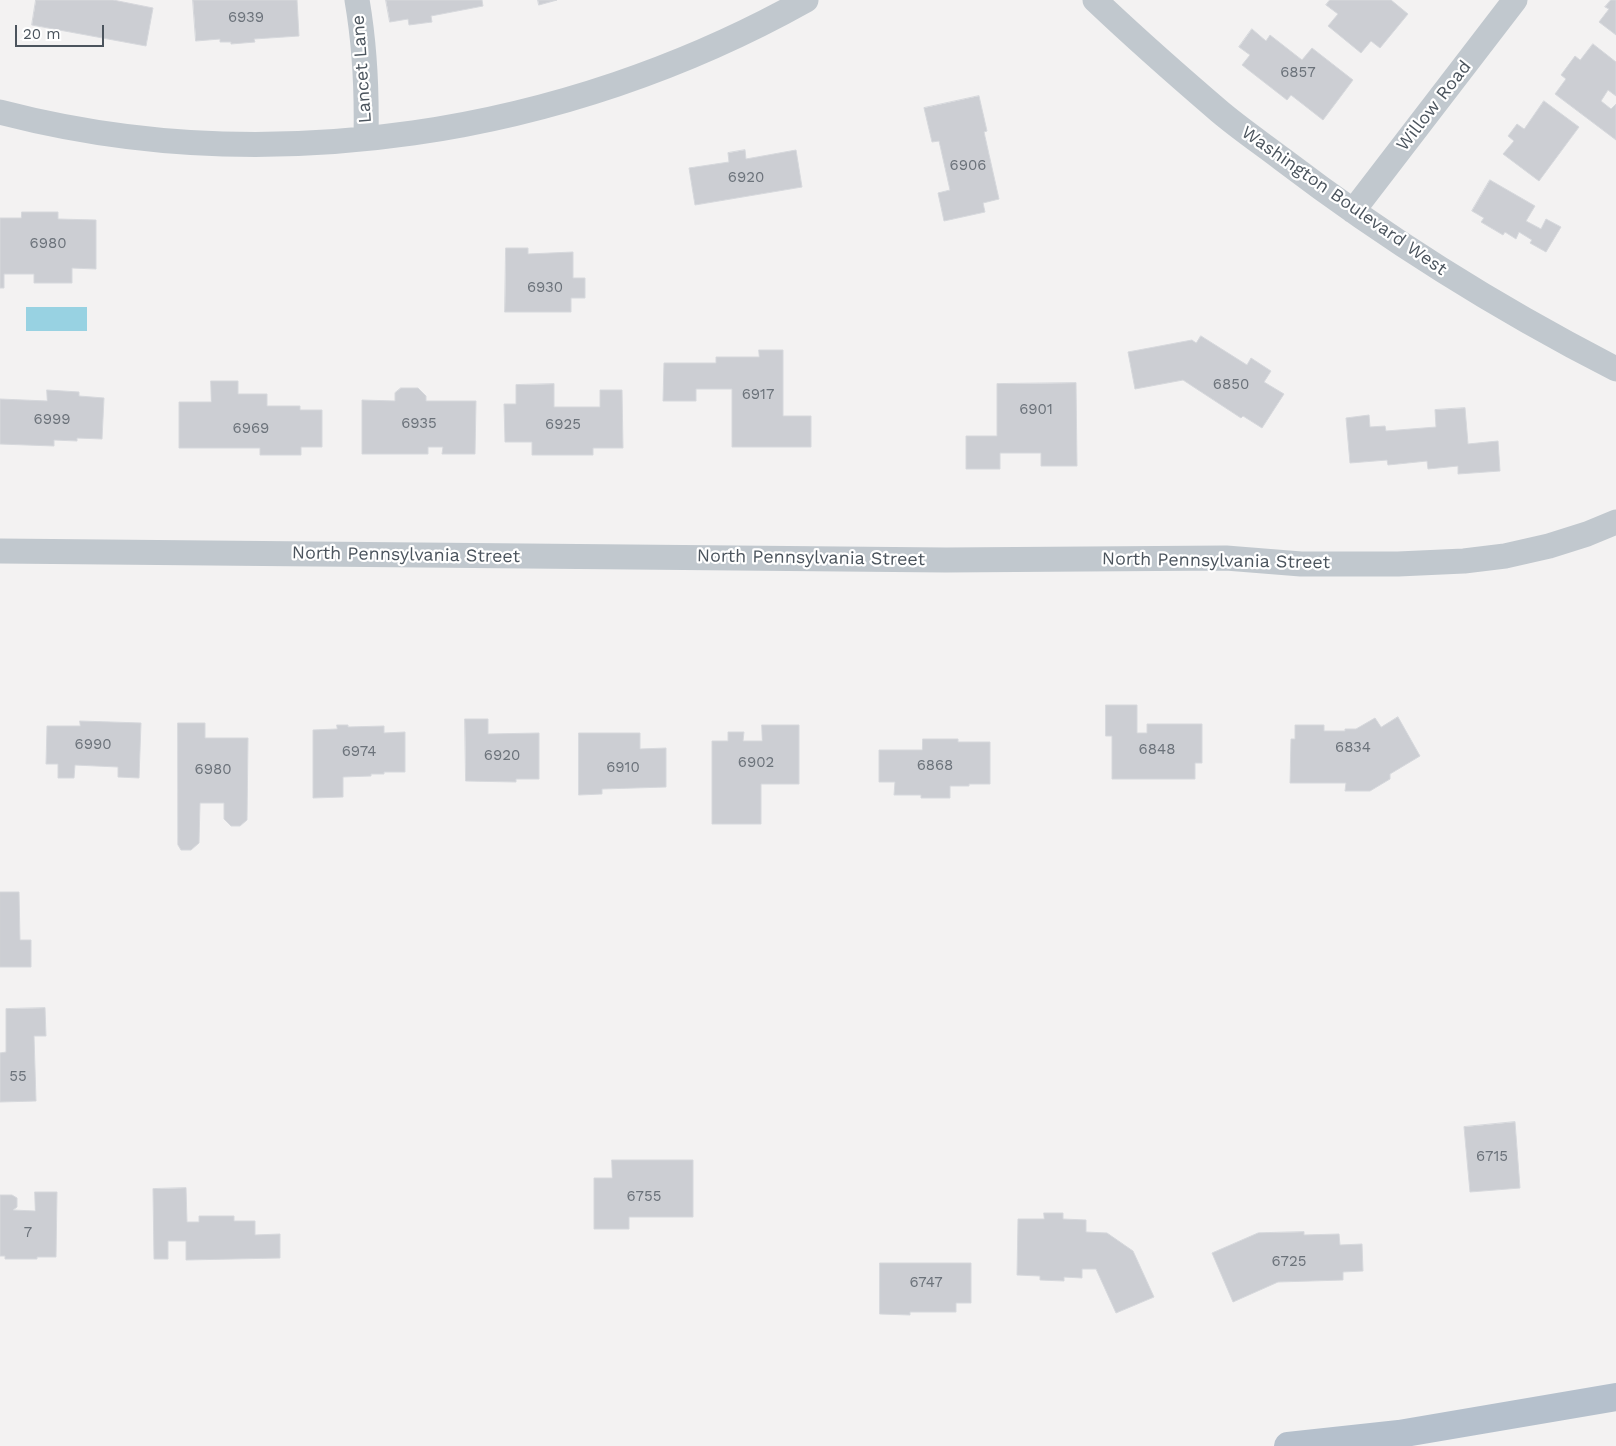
<!DOCTYPE html>
<html>
<head>
<meta charset="utf-8">
<style>
	body { margin:0 }
	#map { position:relative; width:1616px; height:1446px; overflow:hidden; background:#f3f2f2; font-family:"Work Sans",sans-serif }
	canvas { display:block }
	.scale { position:absolute; left:15px; top:25px; width:89px; height:22px; box-sizing:border-box; border:2px solid #4b545d; border-top:0; padding-left:6px; font-size:15px; line-height:18px; white-space:nowrap; color:#4b545d; -webkit-text-stroke:4px #fff; paint-order:stroke }
</style>
</head>
<body>
<div id="map">
<canvas width="1616" height="1446"></canvas>
<div class="scale">20 m</div>
</div>
<script>
const c = document.querySelector('canvas').getContext('2d');
c.lineJoin = 'round';
function fill(path, color) { c.fillStyle = color; c.fill(path, 'evenodd'); }
function strokePath(path, color, width, dash) { c.strokeStyle = color; c.lineWidth = width; c.lineCap = dash ? 'butt' : 'round'; c.setLineDash(dash || []); c.stroke(path); }
function write(font, color, halo, rows, align = 'center') {
  c.font = font + ' "Work Sans",sans-serif'; c.lineWidth = 4.5; c.setLineDash([]); c.textBaseline = 'middle'; c.strokeStyle = halo; c.fillStyle = color; for (const [text, x, y, turn = 0] of rows) {
    c.save(); c.translate(x, y); c.rotate((+turn || 0) * Math.PI / 180); c.textAlign = isNaN(turn) ? turn : align; if (halo) c.strokeText(text, 0, 0); c.fillText(text, 0, 0); c.restore();
  }
}
fill(new Path2D(`
	M26,307h61v24h-61z`), '#98d2e2');
const building = new Path2D(`
	M36,0h77l40,8 -7,38 -114,-21z
	M193,0h104l2,36 -45,3 1,3 -24,2v-2h-11v-3l-24,2z
	M386,0h96l1,6 -52,10 1,6 -23,3 -1,-6 -18,3z
	M538,0h19l-18,5z
	M1330,0h61l17,14 -28,34 -9,-7 -10,12 -33,-27 10,-12 -12,-9z
	M1611,0h5v35l-17,-13 10,-13 -4,-2z
	M1252,29l14,12 4,-6 32,25 10,-12 41,32 -30,40 -32,-25 -4,5 -45,-35 8,-10 -11,-8z
	M1593,44l23,18v34l-8,-6 -7,11 10,8 5,-5v36l-61,-46 11,-15 -5,-4 14,-19 5,4z
	M979,96l8,35 -3,1 15,67 -16,4 2,9 -41,9 -6,-28 12,-3 -11,-49 -7,1 -8,-34z
	M1544,101l35,26 -40,54 -36,-27 11,-13 -6,-5 9,-12 7,5z
	M745,150l1,9 50,-9 6,37 -107,18 -6,-37 40,-6 -1,-9z
	M1490,180l45,26 -9,15 15,8 5,-10 15,8 -15,25 -16,-9 2,-3 -13,-8 -3,7 -11,-7 -2,3 -22,-13 3,-4 -12,-7z
	M22,212h36v7l38,1v49l-24,-1v15h-38v-9h-30v14h-4v-70h21z
	M506,248h22v6l45,-2v26h12v20h-14v14h-66z
	M1201,336l46,29 4,-7 20,13 -7,11 20,12 -22,34 -19,-12 -2,2 -58,-38 -48,9 -7,-37 64,-12 4,3z
	M759,350h24v66h28v31h-79v-58h-36v12h-33l1,-38h52v-6h43z
	M211,381h27v13h29v12h33v4h22v37h-21v8h-41v-7h-81v-46h32z
	M1076,383l1,83h-36v-13h-41v16h-34v-33h31v-52z
	M554,384v23h46v-17h22l1,58h-30v7h-61v-13h-27l-1,-38h12v-19z
	M401,388h17l8,8v5h50l-1,53h-33l1,-7h-15v7h-66v-54l33,1v-8z
	M47,390l32,2v4l25,2 -2,41 -25,-1v3l-23,-1v6l-54,-2v-45l47,2z
	M1465,408l3,36 30,-3 2,30 -42,3v-8l-30,3 -1,-8 -39,4 -1,-5 -37,3 -4,-45 23,-3 1,12 15,-1 1,5 50,-4 -1,-17z
	M1106,705h31v28h10v-9h55v39h-7v16h-83v-43h-6z
	M1398,717l22,39 -30,18v5l-20,12h-25l1,-8h-56l1,-44h4v-14h29v6h21v-2h11l19,-11 6,9z
	M465,719h23v15l51,-1v46h-23v3l-50,-1z
	M80,721l61,2 -2,55 -21,-1v-10l-43,-2 -1,13h-16v-14h-12l1,-38h33z
	M178,723h27v15h43l-1,82 -7,6h-9l-7,-7v-16h-24l-1,40 -8,7h-10l-3,-5z
	M337,725h11v2l36,-1v7l21,-1v40h-21v2h-13v2l-28,1v20l-30,1v-68l24,-1z
	M762,725h37v59h-38v40h-49v-83h16v-9h16l-1,9h19z
	M579,733h61v16l26,-1v39l-64,2v5l-23,1z
	M923,739h35v3h32v42h-21v2h-19v12h-29v-3h-27l1,-13h-16v-32h43z
	M0,892h19l1,48h11v27h-31z
	M45,1008l1,28h-12l2,65 -36,1v-49l6,-1v-43z
	M1515,1122l5,66 -50,4 -6,-65z
	M612,1160h81v57h-64v12h-35v-51h18z
	M186,1188l1,34h12v-6h35v5h21v14l25,-1v24l-94,2v-19h-18v18h-14l-1,-70z
	M35,1192h22l-1,65h-19v2h-32v-3h-5v-61h12l5,3v9l-4,3 22,1z
	M1044,1213h19v6l23,1v12l21,1 26,18 21,46 -38,16 -20,-44h-14v9l-18,-1v4l-24,-1v-4l-23,-1 1,-56h26z
	M1304,1232v3l35,-1 1,11 22,-1 1,27 -20,1v8l-65,2 -45,20 -21,-49 46,-20z
	M880,1263h91v40h-15v9h-46v3l-30,-1z`);
fill(building, '#ccced3');
strokePath(building, '#d6d8dc', 1);
strokePath(new Path2D(`
	M357,0c8,46 10,91 9,138
	M1095,0c40,38 82,75 124,111 20,17 42,32 63,48 105,80 217,150 334,210
	M0,112c269,70 565,23 806,-112
	M1353,211l162,-211
	M0,551l946,9 280,-2 75,6h97l66,-3 41,-5 44,-10 38,-12 29,-12`), '#c1c8ce', 25);
strokePath(new Path2D(`
	M1288,1446l111,-12 217,-37`), '#b5c0cc', 28);
write('15px', '#6b727a', null, [
	["6939",246,18],
	["6857",1298,73],
	["6906",968,166],
	["6920",746,178],
	["6980",48,244],
	["6930",545,288],
	["6850",1231,385],
	["6917",758,395],
	["6901",1036,410],
	["6999",52,420],
	["6935",419,424],
	["6925",563,425],
	["6969",251,429],
	["6990",93,745],
	["6834",1353,748],
	["6848",1157,750],
	["6974",359,752],
	["6920",502,756],
	["6902",756,763],
	["6868",935,766],
	["6910",623,768],
	["6980",213,770],
	["55",18,1077],
	["6715",1492,1157],
	["6755",644,1197],
	["7",28,1233],
	["6725",1289,1262],
	["6747",926,1283]
]);
write('18px', '#4b545d', '#fff', [
	["Lancet Lane",362,69,-94],
	["Willow Road",1434,106,-52],
	["Washington Boulevard West",1344,201,35],
	["North Pennsylvania Street",406,555,1],
	["North Pennsylvania Street",811,558,1],
	["North Pennsylvania Street",1216,561,1]
]);
</script>
</body>
</html>
